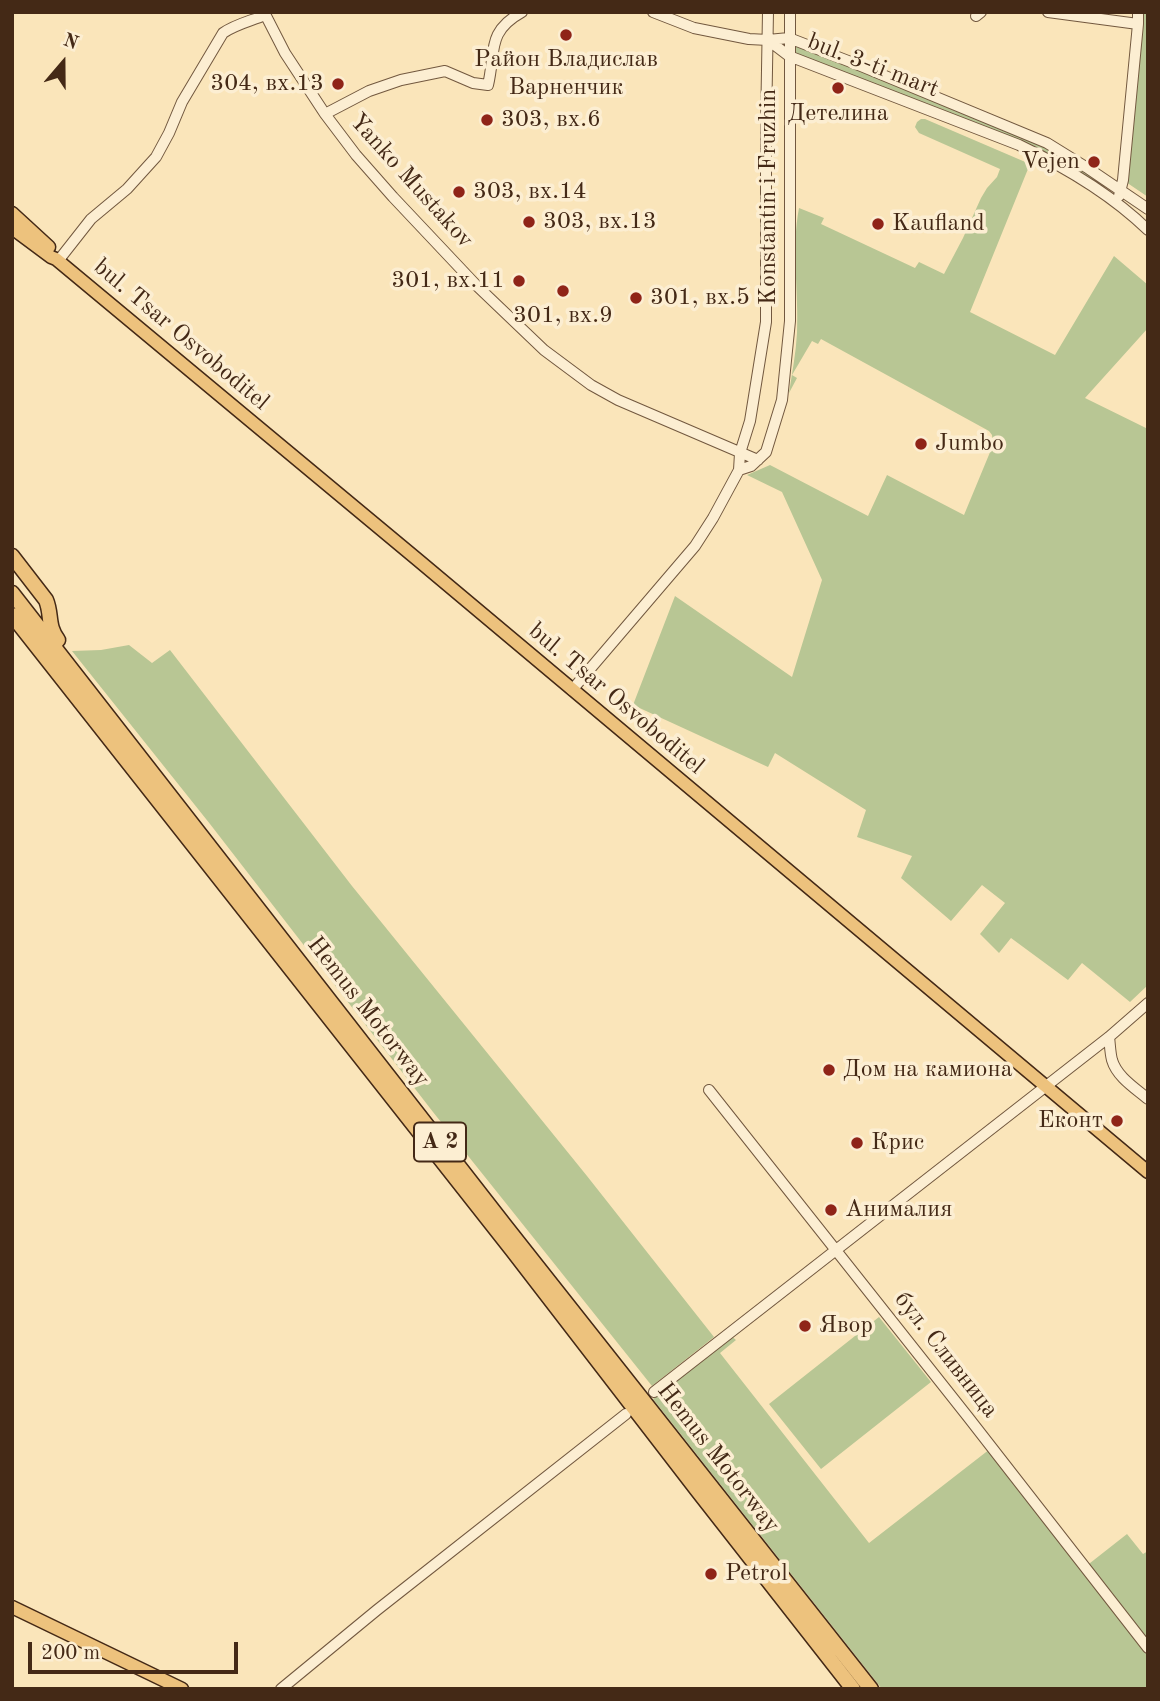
<!DOCTYPE html>
<html>
<head>
<meta charset="utf-8">
<style>
	body { margin:0 }
	#map { position:relative; width:1160px; height:1701px; overflow:hidden; background:#fae5ba; font-family:"Old Standard TT",serif }
	canvas { display:block }
	.frame { position:absolute; inset:0; border:14px solid #442916; pointer-events:none }
	.north { position:absolute; left:28px; top:28px; width:70px; height:70px; -webkit-text-stroke:5px #fceed2; paint-order:stroke; rotate:20deg; font-size:19px; font-weight:700; line-height:28px; text-align:center; color:#442916 }
	.north::after { content:''; display:block; margin:auto; width:24px; height:32px; background:#442916; clip-path:polygon(50% 0,100% 100%,50% 72%,0 100%) }
	.scale { position:absolute; left:28px; top:1642px; width:210px; height:32px; box-sizing:border-box; border:4px solid #442916; border-top:0; padding-left:9px; font-size:21px; line-height:24px; white-space:nowrap; color:#442916; -webkit-text-stroke:5px #fceed2; paint-order:stroke }
</style>
</head>
<body>
<div id="map">
<canvas width="1160" height="1701"></canvas>
<div class="frame"></div>
<div class="north">N</div>
<div class="scale">200 m</div>
</div>
<script>
const c = document.querySelector('canvas').getContext('2d');
c.lineJoin = 'round';
function fill(path, color) { c.fillStyle = color; c.fill(path, 'evenodd'); }
function strokePath(path, color, width, dash) { c.strokeStyle = color; c.lineWidth = width; c.lineCap = dash ? 'butt' : 'round'; c.setLineDash(dash || []); c.stroke(path); }
function write(font, color, halo, rows, align = 'center') {
  c.font = font + ' "Old Standard TT",serif'; c.lineWidth = 7; c.setLineDash([]); c.textBaseline = 'middle'; c.strokeStyle = halo; c.fillStyle = color; for (const [text, x, y, turn = 0] of rows) {
    c.save(); c.translate(x, y); c.rotate((+turn || 0) * Math.PI / 180); c.textAlign = isNaN(turn) ? turn : align; if (halo) c.strokeText(text, 0, 0); c.fillText(text, 0, 0); c.restore();
  }
}
fill(new Path2D(`
	M1138,12h10v185l-25,-17z
	M789,38l258,105 61,39 -6,10 -61,-36 -252,-100z
	M921,119h4l105,45 -60,148 85,43 59,-99 34,29v43l-63,70 63,31v556l-18,17 -48,-39 -14,17 -57,-42 -12,15 -19,-19 25,-31 -23,-18 -31,36 -50,-43 11,-22 -55,-19 9,-27 -91,-57 -7,14 -135,-62 42,-109 117,81 30,-97 -40,-88 -35,-17 23,-10 98,51 19,-41 77,40 29,-70 -1,-10 -3,-4 -168,-92 -3,5 -6,-3 -20,34 5,3 -8,15c3,-20 7,-40 8,-60 2,-41 -6,-84 2,-125l25,10 -3,6 94,44 4,-6 25,12 19,-36 18,-40 6,-10 10,-11 3,-8 -81,-36 -4,-6 2,-5z
	M129,645l23,18 18,-13 182,236 235,290 127,161 -62,49 -219,-274 -223,-288 -138,-173 29,-1z
	M879,1317l52,65 -110,87 -52,-65z
	M730,1335l6,5 -16,13 149,190 121,-94 95,118 42,-33 16,20 5,-3v138h-266l-229,-290z`), '#b8c694');
const minor = new Path2D(`
	M264,12l21,41 40,61 31,41 37,42 83,88 68,65 47,35 27,15 140,60
	M653,12l41,16 55,11 19,1 21,-2 72,28 186,77 42,26 59,40
	M1048,12l90,12
	M976,16l5,-4
	M768,40l21,16 230,89c46,22 92,49 129,85
	M325,114l44,-23 32,-11 44,-9 28,12 15,2c8,-33 -2,-53 34,-73
	M1119,196l4,-16 15,-156v-12
	M58,261l33,-42 36,-30 29,-32 13,-24 13,-31 41,-69c13,-9 28,-12 42,-18
	M739,470l12,-4 15,-14 16,-52 8,-79v-309
	M572,690l123,-144 18,-28 26,-48 1,-17 10,-32 16,-99v-195l2,-115
	M1109,1037c1,7 1,15 3,23 5,17 23,28 36,39
	M709,1090l259,327 180,231
	M654,1392l455,-355 39,-34
	M281,1689l96,-79 249,-196`);
const major = new Path2D(`
	M12,213l37,34
	M12,228l39,29 5,2 362,301 730,612
	M12,1607l170,82`);
const highway = new Path2D(`
	M12,556l34,44c6,14 1,26 12,40
	M12,593l494,634 365,462
	M12,615l501,636 185,240 155,198`);
strokePath(minor, '#72583f', 12);
strokePath(major, '#442916', 15);
strokePath(highway, '#442916', 17);
strokePath(minor, '#fceed2', 10);
strokePath(major, '#edc27d', 12);
strokePath(highway, '#edc27d', 14);
for (const [x, y, r, color] of [
	[566,35,7,"#8f2418"],
	[338,84,7,"#8f2418"],
	[838,88,7,"#8f2418"],
	[487,120,7,"#8f2418"],
	[1094,162,7,"#8f2418"],
	[459,192,7,"#8f2418"],
	[529,222,7,"#8f2418"],
	[878,224,7,"#8f2418"],
	[519,281,7,"#8f2418"],
	[563,291,7,"#8f2418"],
	[636,298,7,"#8f2418"],
	[921,444,7,"#8f2418"],
	[829,1070,7,"#8f2418"],
	[1117,1121,7,"#8f2418"],
	[857,1143,7,"#8f2418"],
	[831,1210,7,"#8f2418"],
	[805,1326,7,"#8f2418"],
	[711,1574,7,"#8f2418"]
]) { const dot = new Path2D(); dot.arc(x, y, r, 0, 2 * Math.PI); c.fillStyle = color; c.fill(dot); strokePath(dot, '#fceed2', 2.5); }
for (const [x, y, w] of [
	[440,1142,52]
]) { const box = new Path2D(); box.roundRect(x - w / 2, y - 19.5, w, 39, 5); c.fillStyle = '#fceed2'; c.fill(box); strokePath(box, '#442916', 2); }
write('bold 23px', '#442916', null, [
	["A 2",440,1142]
]);
write('24px', '#442916', '#fceed2', [
	["Район Владислав",566,60,"center"],
	["Варненчик",566,88,"center"],
	["304, вх.13",324,84,"right"],
	["Детелина",838,114,"center"],
	["303, вх.6",501,120],
	["Vejen",1080,162,"right"],
	["303, вх.14",473,192],
	["303, вх.13",543,222],
	["Kaufland",892,224],
	["301, вх.11",505,281,"right"],
	["301, вх.5",650,298],
	["301, вх.9",563,316,"center"],
	["Jumbo",935,444],
	["Дом на камиона",843,1070],
	["Еконт",1103,1121,"right"],
	["Крис",871,1143],
	["Анималия",845,1210],
	["Явор",819,1326],
	["Petrol",725,1574]
], 'left');
write('24px', '#442916', '#fceed2', [
	["bul. 3-ti mart",873,66,21],
	["Yanko Mustakov",411,181,48],
	["Konstantin i Fruzhin",769,197,-90],
	["bul. Tsar Osvoboditel",181,335,40],
	["bul. Tsar Osvoboditel",616,699,40],
	["Hemus Motorway",368,1012,52],
	["бул. Сливница",946,1355,52],
	["Hemus Motorway",718,1458,52]
]);
</script>
</body>
</html>
